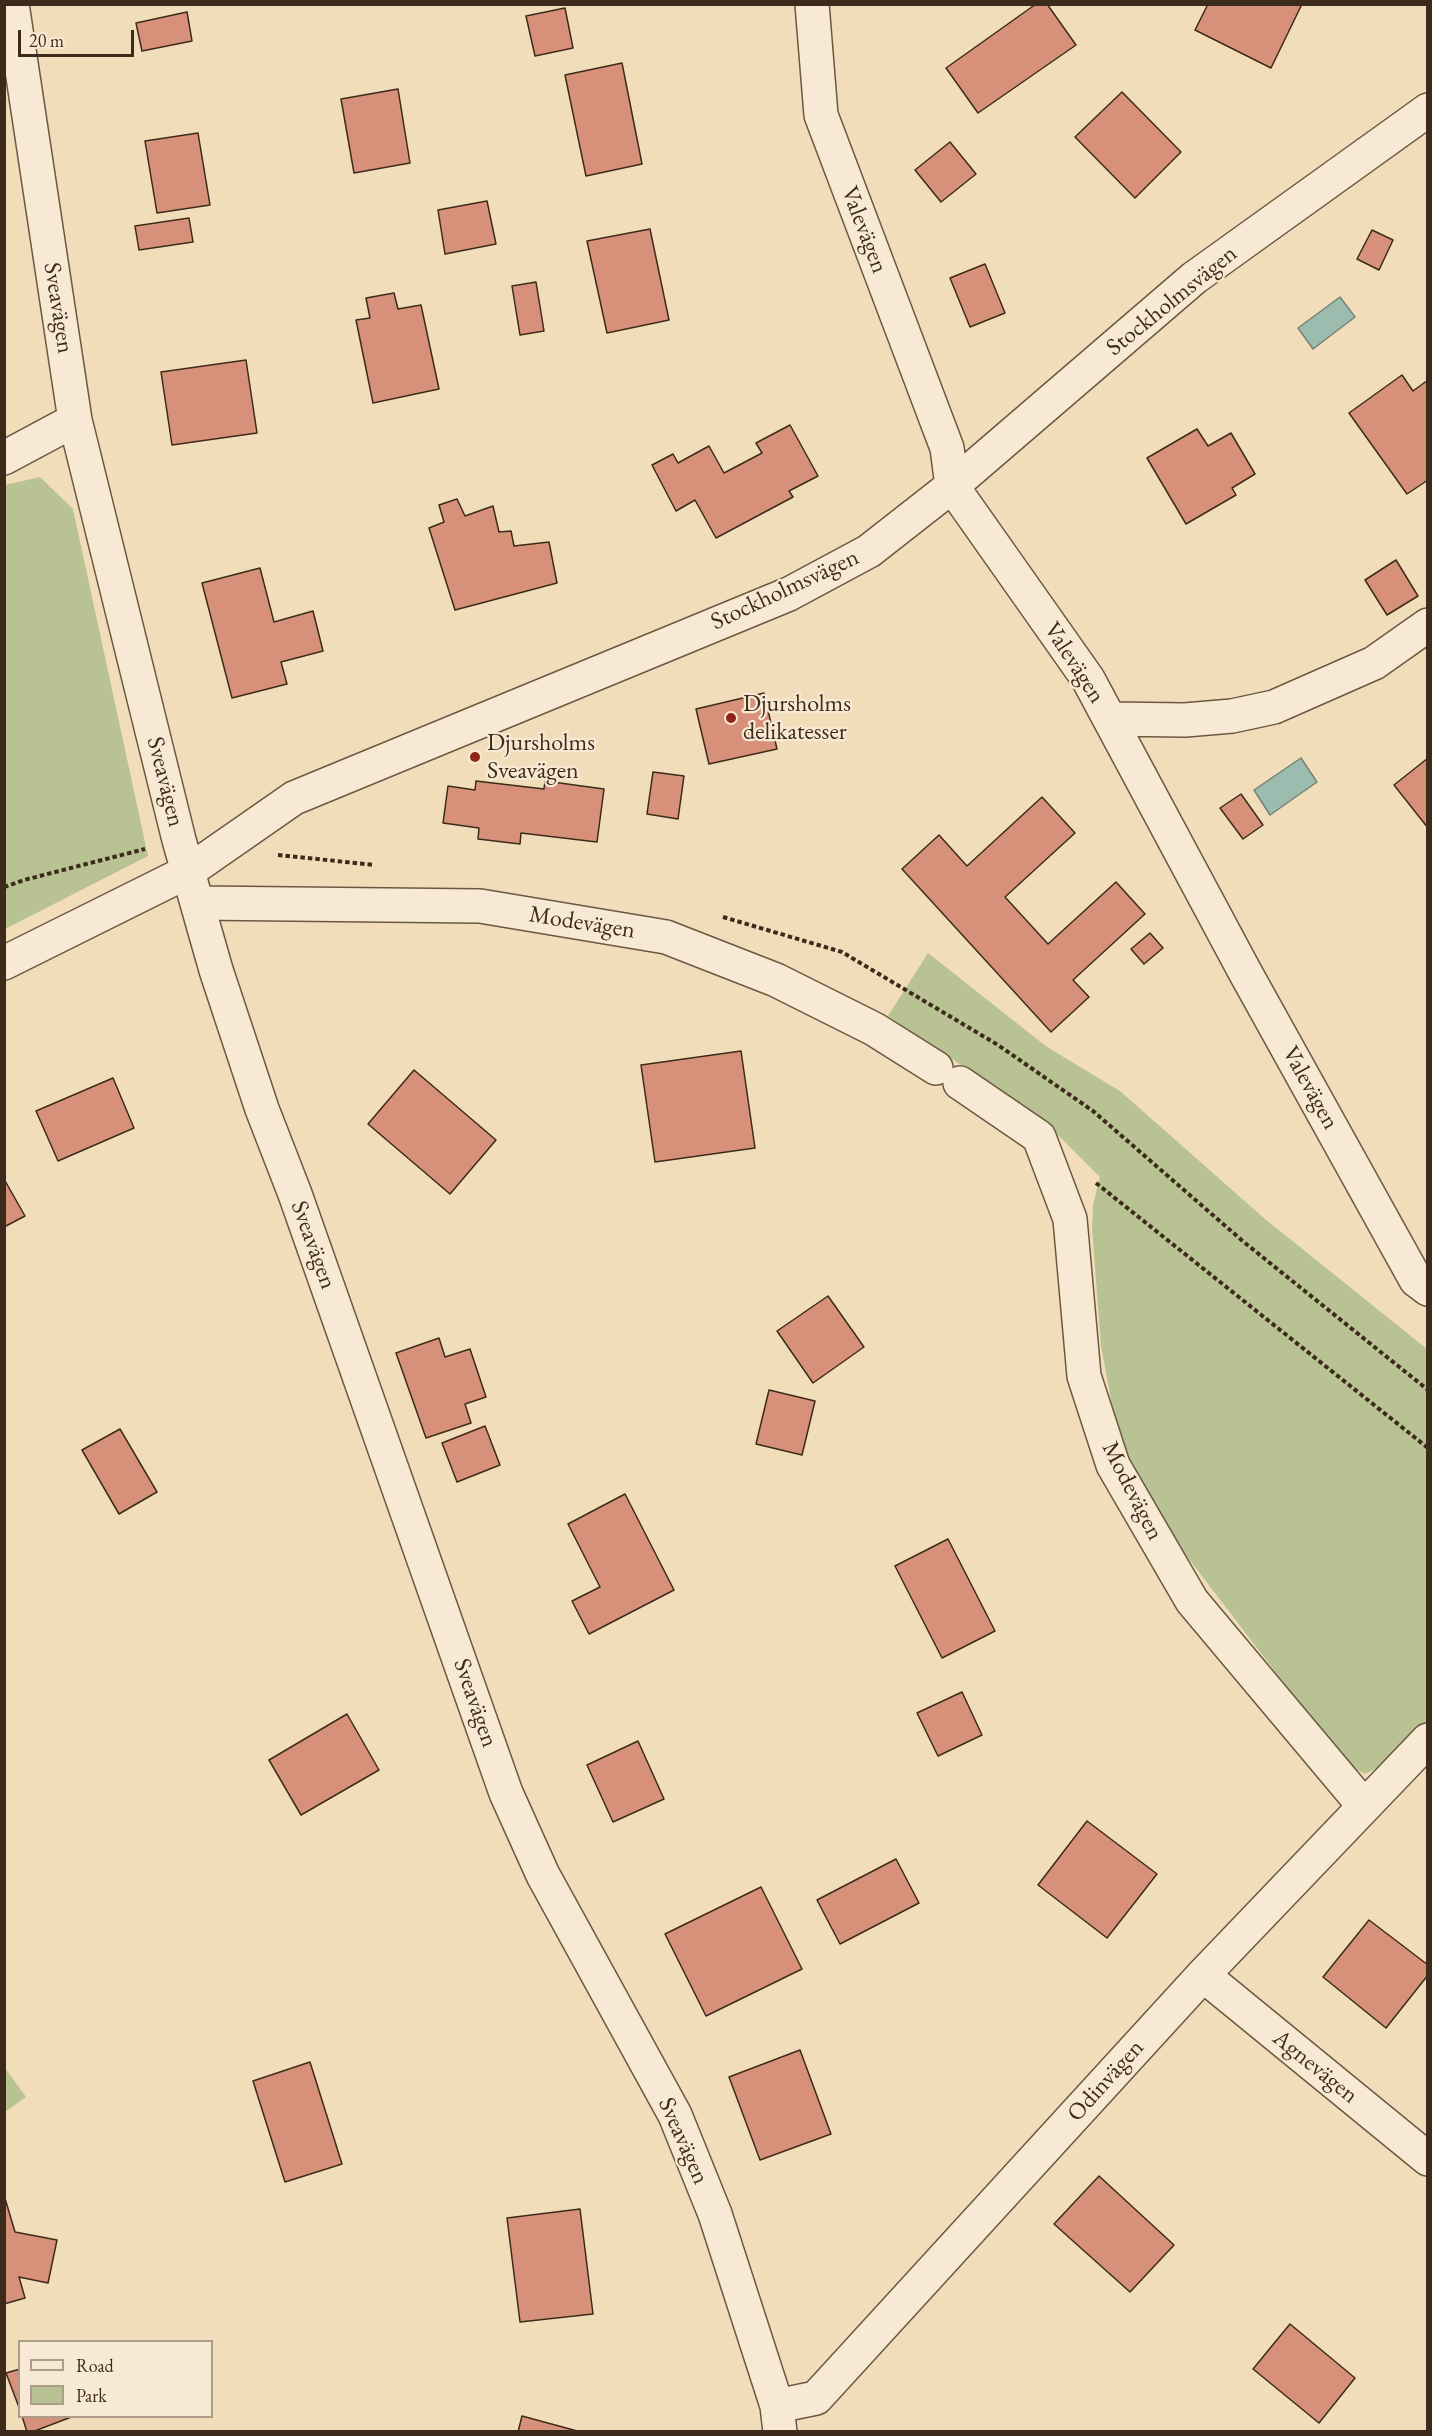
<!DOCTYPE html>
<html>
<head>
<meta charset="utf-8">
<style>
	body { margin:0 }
	#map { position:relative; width:1432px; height:2436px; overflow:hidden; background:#f2ddbb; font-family:"EB Garamond",serif }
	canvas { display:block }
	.frame { position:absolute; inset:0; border:6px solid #3c2b1a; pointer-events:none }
	.legend { position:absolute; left:18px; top:2340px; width:195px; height:78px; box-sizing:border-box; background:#f7e9d3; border:2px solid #ac9d89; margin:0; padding:8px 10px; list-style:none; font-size:18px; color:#3c2b1a }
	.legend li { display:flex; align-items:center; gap:12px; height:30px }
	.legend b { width:30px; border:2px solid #ac9d89 }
	.scale { position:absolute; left:18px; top:30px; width:116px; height:27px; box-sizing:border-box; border:3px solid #3c2b1a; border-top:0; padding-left:8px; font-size:18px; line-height:21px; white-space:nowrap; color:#3c2b1a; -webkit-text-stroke:4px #f7e9d3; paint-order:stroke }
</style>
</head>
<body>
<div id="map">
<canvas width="1432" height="2436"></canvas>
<div class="frame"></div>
<ul class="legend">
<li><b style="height:8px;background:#f7e9d3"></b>Road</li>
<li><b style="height:16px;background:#b8c292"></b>Park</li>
</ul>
<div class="scale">20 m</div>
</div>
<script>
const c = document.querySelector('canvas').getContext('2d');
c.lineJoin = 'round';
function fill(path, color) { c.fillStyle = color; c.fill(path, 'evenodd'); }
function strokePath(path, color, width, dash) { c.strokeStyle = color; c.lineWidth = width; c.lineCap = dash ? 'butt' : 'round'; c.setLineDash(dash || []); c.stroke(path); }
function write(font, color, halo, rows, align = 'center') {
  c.font = font + ' "EB Garamond",serif'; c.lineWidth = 4.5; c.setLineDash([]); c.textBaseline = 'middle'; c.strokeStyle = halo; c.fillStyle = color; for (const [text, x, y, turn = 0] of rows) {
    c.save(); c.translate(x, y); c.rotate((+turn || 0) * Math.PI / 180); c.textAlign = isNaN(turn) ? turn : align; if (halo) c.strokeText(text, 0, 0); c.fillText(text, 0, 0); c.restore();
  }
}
fill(new Path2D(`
	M40,477l33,32 75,347 -143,73v-444z
	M928,953l119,94 73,44 145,128 162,130v376l-39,37 -23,12 -20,-11 -163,-213 -49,-74 -18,-55 -14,-75 -9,-118 1,-23 7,-28 -56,-56 -156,-105z
	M5,2068l21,29 -21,15h-1z`), '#b8c292');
const water = new Path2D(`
	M1340,297l15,20 -42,32 -15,-21z
	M1301,758l16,24 -47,33 -16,-25z`);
fill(water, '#9bbcae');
strokePath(water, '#758273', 1.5);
const building = new Path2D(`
	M1036,4h11l29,41 -98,68 -32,-45z
	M1208,4h94l-31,64 -76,-38z
	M565,8l8,40 -38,8 -9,-40z
	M187,12l5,29 -50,10 -6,-28z
	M622,63l20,101 -56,12 -21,-101z
	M398,89l12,74 -56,10 -13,-74z
	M1122,92l59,60 -46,46 -60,-61z
	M198,133l12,72 -53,8 -12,-72z
	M950,142l26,32 -35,28 -26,-32z
	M487,201l9,43 -51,10 -7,-44z
	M189,218l4,24 -54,8 -4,-24z
	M650,229l19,91 -62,13 -20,-92z
	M1372,230l21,10 -14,30 -22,-11z
	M985,264l20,49 -35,14 -20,-49z
	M536,282l8,49 -24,4 -8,-49z
	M394,293l4,16 23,-4 18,84 -66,14 -17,-83 14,-2 -4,-20z
	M246,360l11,73 -85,12 -11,-73z
	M1402,375l11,16 15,-11v100l-21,14 -58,-81z
	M790,425l28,51 -29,15 4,6 -77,41 -21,-38 -19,11 -24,-46 21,-11 5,9 31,-17 15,27 38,-20 -6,-10z
	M1197,429l11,17 23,-13 24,41 -23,14 4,7 -50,29 -39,-66z
	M457,499l8,17 28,-10 6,26 12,-1 3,15 35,-4 8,41 -102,27 -26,-82 15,-6 -5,-17z
	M1396,560l22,36 -31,19 -22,-35z
	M260,568l14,54 39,-11 10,40 -42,11 6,22 -55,14 -30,-115z
	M764,693l13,56 -68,15 -13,-55z
	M1428,758v70l-34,-43z
	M653,772l31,4 -6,43 -31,-5z
	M476,781l68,8 1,-8 59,8 -7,53 -76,-9 -1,11 -42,-5 1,-11 -36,-5 5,-37 27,4z
	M1241,794l22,31 -20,14 -23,-31z
	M1042,797l33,36 -70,64 43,47 68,-62 29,32 -72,66 16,17 -38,35 -149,-163 37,-34 28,31z
	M1150,933l13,15 -19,16 -13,-15z
	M741,1051l14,97 -100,14 -14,-97z
	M414,1070l82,70 -46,54 -82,-70z
	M113,1078l21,50 -76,33 -22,-50z
	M4,1179l21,37 -21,11z
	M828,1296l36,51 -51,36 -36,-52z
	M439,1338l6,19 25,-8 16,48 -21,7 6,19 -45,15 -30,-85z
	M769,1390l46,11 -13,54 -46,-11z
	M485,1426l15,39 -43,17 -15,-39z
	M120,1429l37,63 -38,22 -37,-64z
	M625,1494l49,96 -85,44 -17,-33 28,-14 -32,-63z
	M948,1539l47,92 -53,27 -47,-92z
	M962,1692l20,43 -44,21 -21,-43z
	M347,1714l32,56 -78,45 -32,-55z
	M638,1741l26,58 -51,23 -26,-57z
	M1087,1821l70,53 -50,64 -69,-53z
	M896,1859l23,44 -79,41 -23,-44z
	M761,1887l41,82 -96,47 -41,-82z
	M1369,1920l59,45v10l-42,53 -63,-51z
	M800,2050l31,84 -71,26 -31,-83z
	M310,2062l32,102 -57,18 -32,-101z
	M1099,2176l75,69 -44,47 -76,-68z
	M4,2195l11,37 42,8 -9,43 -29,-6 6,21 -21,6z
	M580,2209l13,105 -73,8 -13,-104z
	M1290,2324l65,54 -36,45 -66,-54z
	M20,2369v41l-14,-37z
	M22,2416h52l-42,16h-5z
	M522,2416l59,16h-63z`);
fill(building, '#d7917b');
strokePath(building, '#3c2b1a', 1.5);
const minor = new Path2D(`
	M12,4l63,416 104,420 37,130 46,139 33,85 211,599 37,82 132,240 40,99 62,192 3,26
	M812,4l9,111 126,333 5,38 136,193 157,293 171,308 12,9
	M4,458l71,-38
	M1110,719l75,1 47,-4 42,-9 100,-44 54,-38
	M198,903l282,3 186,31 110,43 98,49 62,39
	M4,963l185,-92 105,-73 495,-204 80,-43 83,-65 242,-208 234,-168
	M960,1083l79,54 31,82 14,157 29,89 79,136 172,205
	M1203,1975l225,184
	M777,2406l39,-8 387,-423 225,-235`);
strokePath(minor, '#6a5842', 36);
strokePath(new Path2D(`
	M278,855l97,10
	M4,887l20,-7 121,-31
	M723,917l119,35 156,93 95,66 152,132 183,147
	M1096,1183l332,265`), '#3c2b1a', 4, [4.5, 3]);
strokePath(minor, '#f7e9d3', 33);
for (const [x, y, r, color] of [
	[731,718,6,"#8f2418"],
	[475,757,6,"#8f2418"]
]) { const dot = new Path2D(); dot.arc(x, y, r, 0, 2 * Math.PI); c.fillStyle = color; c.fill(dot); strokePath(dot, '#f7e9d3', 2); }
write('24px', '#3c2b1a', '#f7e9d3', [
	["Valevägen",864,230,69],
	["Stockholmsvägen",1172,301,-39],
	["Sveavägen",58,308,81],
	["Stockholmsvägen",785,590,-25],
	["Valevägen",1074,663,57],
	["Sveavägen",165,782,76],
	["Modevägen",582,923,9],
	["Valevägen",1310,1088,61],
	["Sveavägen",313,1245,70],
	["Modevägen",1132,1491,63],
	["Sveavägen",475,1703,71],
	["Agnevägen",1315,2067,39],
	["Odinvägen",1106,2081,-48],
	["Sveavägen",683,2141,66]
]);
write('24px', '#3c2b1a', '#f7e9d3', [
	["Djursholms",743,704],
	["delikatesser",743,732],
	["Djursholms",487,743],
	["Sveavägen",487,771]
], 'left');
</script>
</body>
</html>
